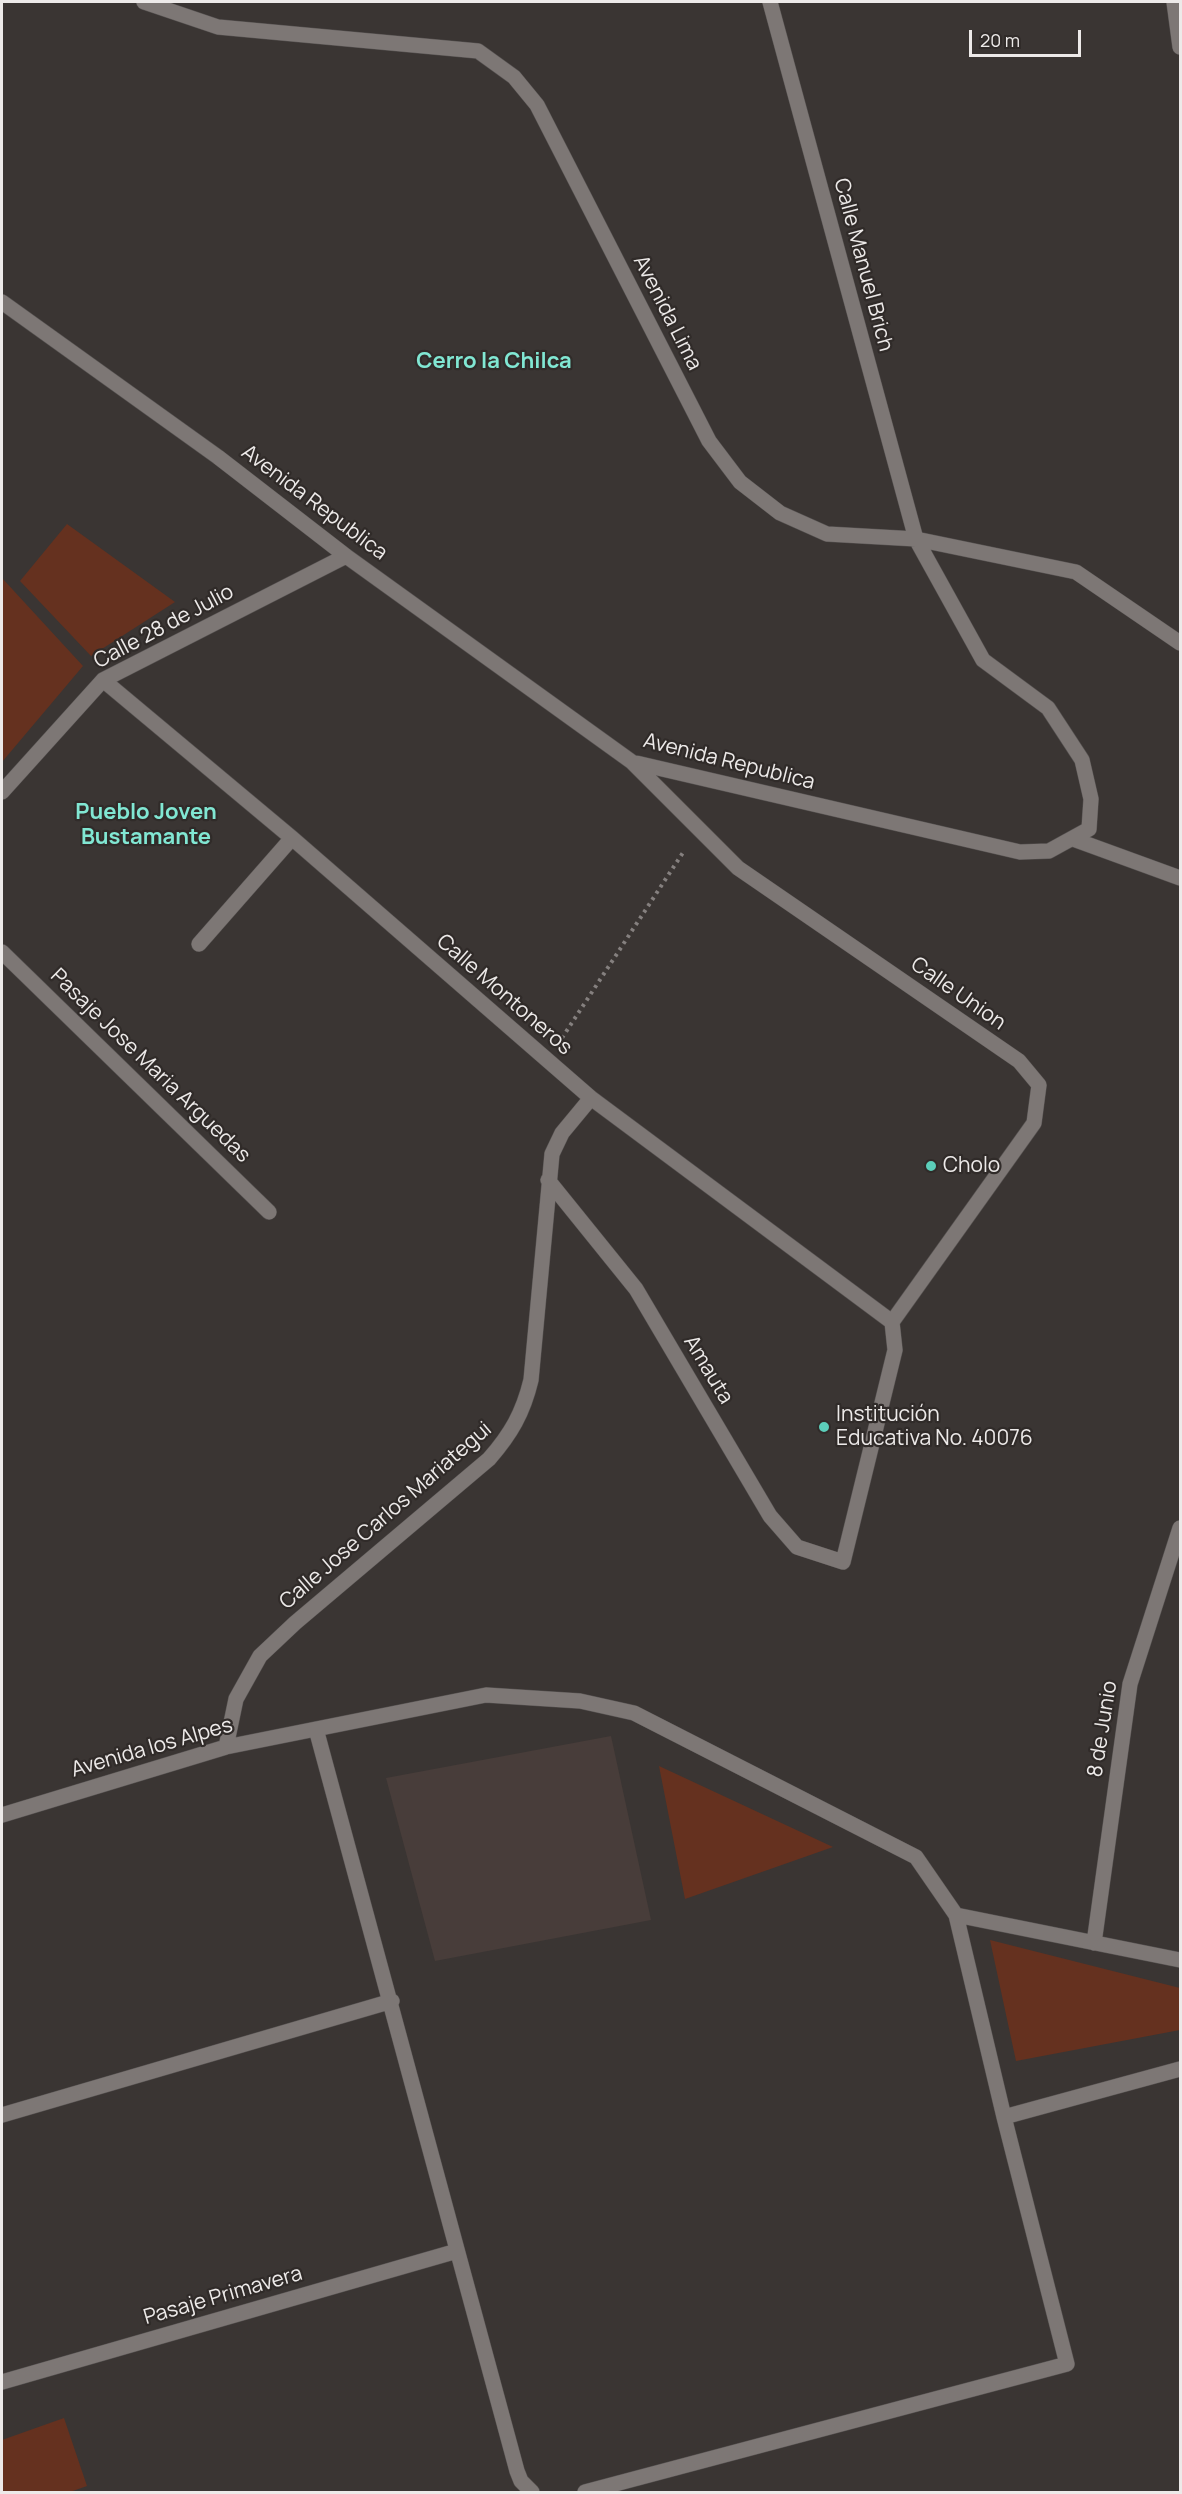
<!DOCTYPE html>
<html>
<head>
<meta charset="utf-8">
<style>
	body { margin:0 }
	#map { position:relative; width:1182px; height:2494px; overflow:hidden; background:#3a3533; font-family:Manrope,sans-serif }
	canvas { display:block }
	.frame { position:absolute; inset:0; border:3px solid #edeae9; pointer-events:none }
	.scale { position:absolute; left:969px; top:30px; width:112px; height:27px; box-sizing:border-box; border:3px solid #edeae9; border-top:0; padding-left:8px; font-size:18px; line-height:21px; white-space:nowrap; color:#edeae9; -webkit-text-stroke:4px #302b29; paint-order:stroke }
</style>
</head>
<body>
<div id="map">
<canvas width="1182" height="2494"></canvas>
<div class="frame"></div>
<div class="scale">20 m</div>
</div>
<script>
const c = document.querySelector('canvas').getContext('2d');
c.lineJoin = 'round';
function fill(path, color) { c.fillStyle = color; c.fill(path, 'evenodd'); }
function strokePath(path, color, width, dash) { c.strokeStyle = color; c.lineWidth = width; c.lineCap = dash ? 'butt' : 'round'; c.setLineDash(dash || []); c.stroke(path); }
function write(font, color, halo, rows, align = 'center') {
  c.font = font + ' Manrope,sans-serif'; c.lineWidth = 4.5; c.setLineDash([]); c.textBaseline = 'middle'; c.strokeStyle = halo; c.fillStyle = color; for (const [text, x, y, turn = 0] of rows) {
    c.save(); c.translate(x, y); c.rotate((+turn || 0) * Math.PI / 180); c.textAlign = isNaN(turn) ? turn : align; if (halo) c.strokeText(text, 0, 0); c.fillText(text, 0, 0); c.restore();
  }
}
fill(new Path2D(`
	M611,1736l40,184 -216,41 -49,-183z`), '#483d3a');
fill(new Path2D(`
	M67,524l108,78 -84,54 -71,-75z
	M2,578l81,88 -81,96z
	M659,1766l174,81 -148,52z
	M990,1940l190,48v42l-164,31z
	M64,2418l23,68 -17,6h-68v-52z`), '#65311f');
const minor = new Path2D(`
	M144,2l74,25 260,24 36,26 23,28 172,336 31,41 40,31 47,21 89,5 160,33 104,71
	M1174,2l6,45
	M2,302l216,155 128,99 286,206 388,90 29,-1 40,-22 2,-30 -9,-39 -34,-52 -65,-48 -67,-121 -146,-537
	M103,680l189,158 299,260 301,224
	M632,762l106,106 281,193 20,24 -5,38 -142,199
	M2,792l101,-112 243,-124
	M1073,839l107,39
	M199,944l93,-106
	M2,952l267,260
	M548,1180l88,109 134,227 27,31 46,15 52,-212 -3,-28
	M316,1729l201,742 4,10 11,11
	M226,1747l10,-48 24,-43 35,-33 194,-164c22,-25 34,-46 42,-79l21,-226 10,-21 29,-35
	M2,1815l224,-68 260,-52 94,6 54,12 282,144 40,58 48,202 63,247 -482,128
	M956,1915l224,45
	M1094,1943l36,-259 50,-156
	M2,2115l390,-114
	M1004,2117l176,-48
	M2,2382l455,-131`);
strokePath(minor, '#565251', 16);
strokePath(new Path2D(`
	M562,1038l122,-187`), '#85807f', 4, [3, 4.5]);
strokePath(minor, '#7d7775', 15);
for (const [x, y, r, color] of [
	[931,1166,6,"#5cceba"],
	[824,1427,6,"#5cceba"]
]) { const dot = new Path2D(); dot.arc(x, y, r, 0, 2 * Math.PI); c.fillStyle = color; c.fill(dot); strokePath(dot, '#302b29', 2); }
write('21px', '#edeae9', '#302b29', [
	["Calle Manuel Brich",863,265,75],
	["Avenida Lima",667,313,63],
	["Avenida Republica",314,503,37],
	["Calle 28 de Julio",164,627,-28],
	["Avenida Republica",729,762,14],
	["Calle Union",958,994,35],
	["Calle Montoneros",504,995,41],
	["Pasaje Jose Maria Arguedas",150,1066,44],
	["Amauta",708,1370,59],
	["Calle Jose Carlos Mariategui",386,1516,-41],
	["8 de Junio",1103,1729,-81],
	["Avenida los Alpes",152,1748,-16],
	["Pasaje Primavera",223,2296,-16]
]);
write('21px', '#edeae9', '#302b29', [
	["Cholo",943,1166],
	["Institución",836,1415],
	["Educativa No. 40076",836,1439]
], 'left');
write('bold 22px', '#81e7d3', '#302b29', [
	["Cerro la Chilca",494,362],
	["Pueblo Joven",146,813],
	["Bustamante",146,838]
]);
</script>
</body>
</html>
